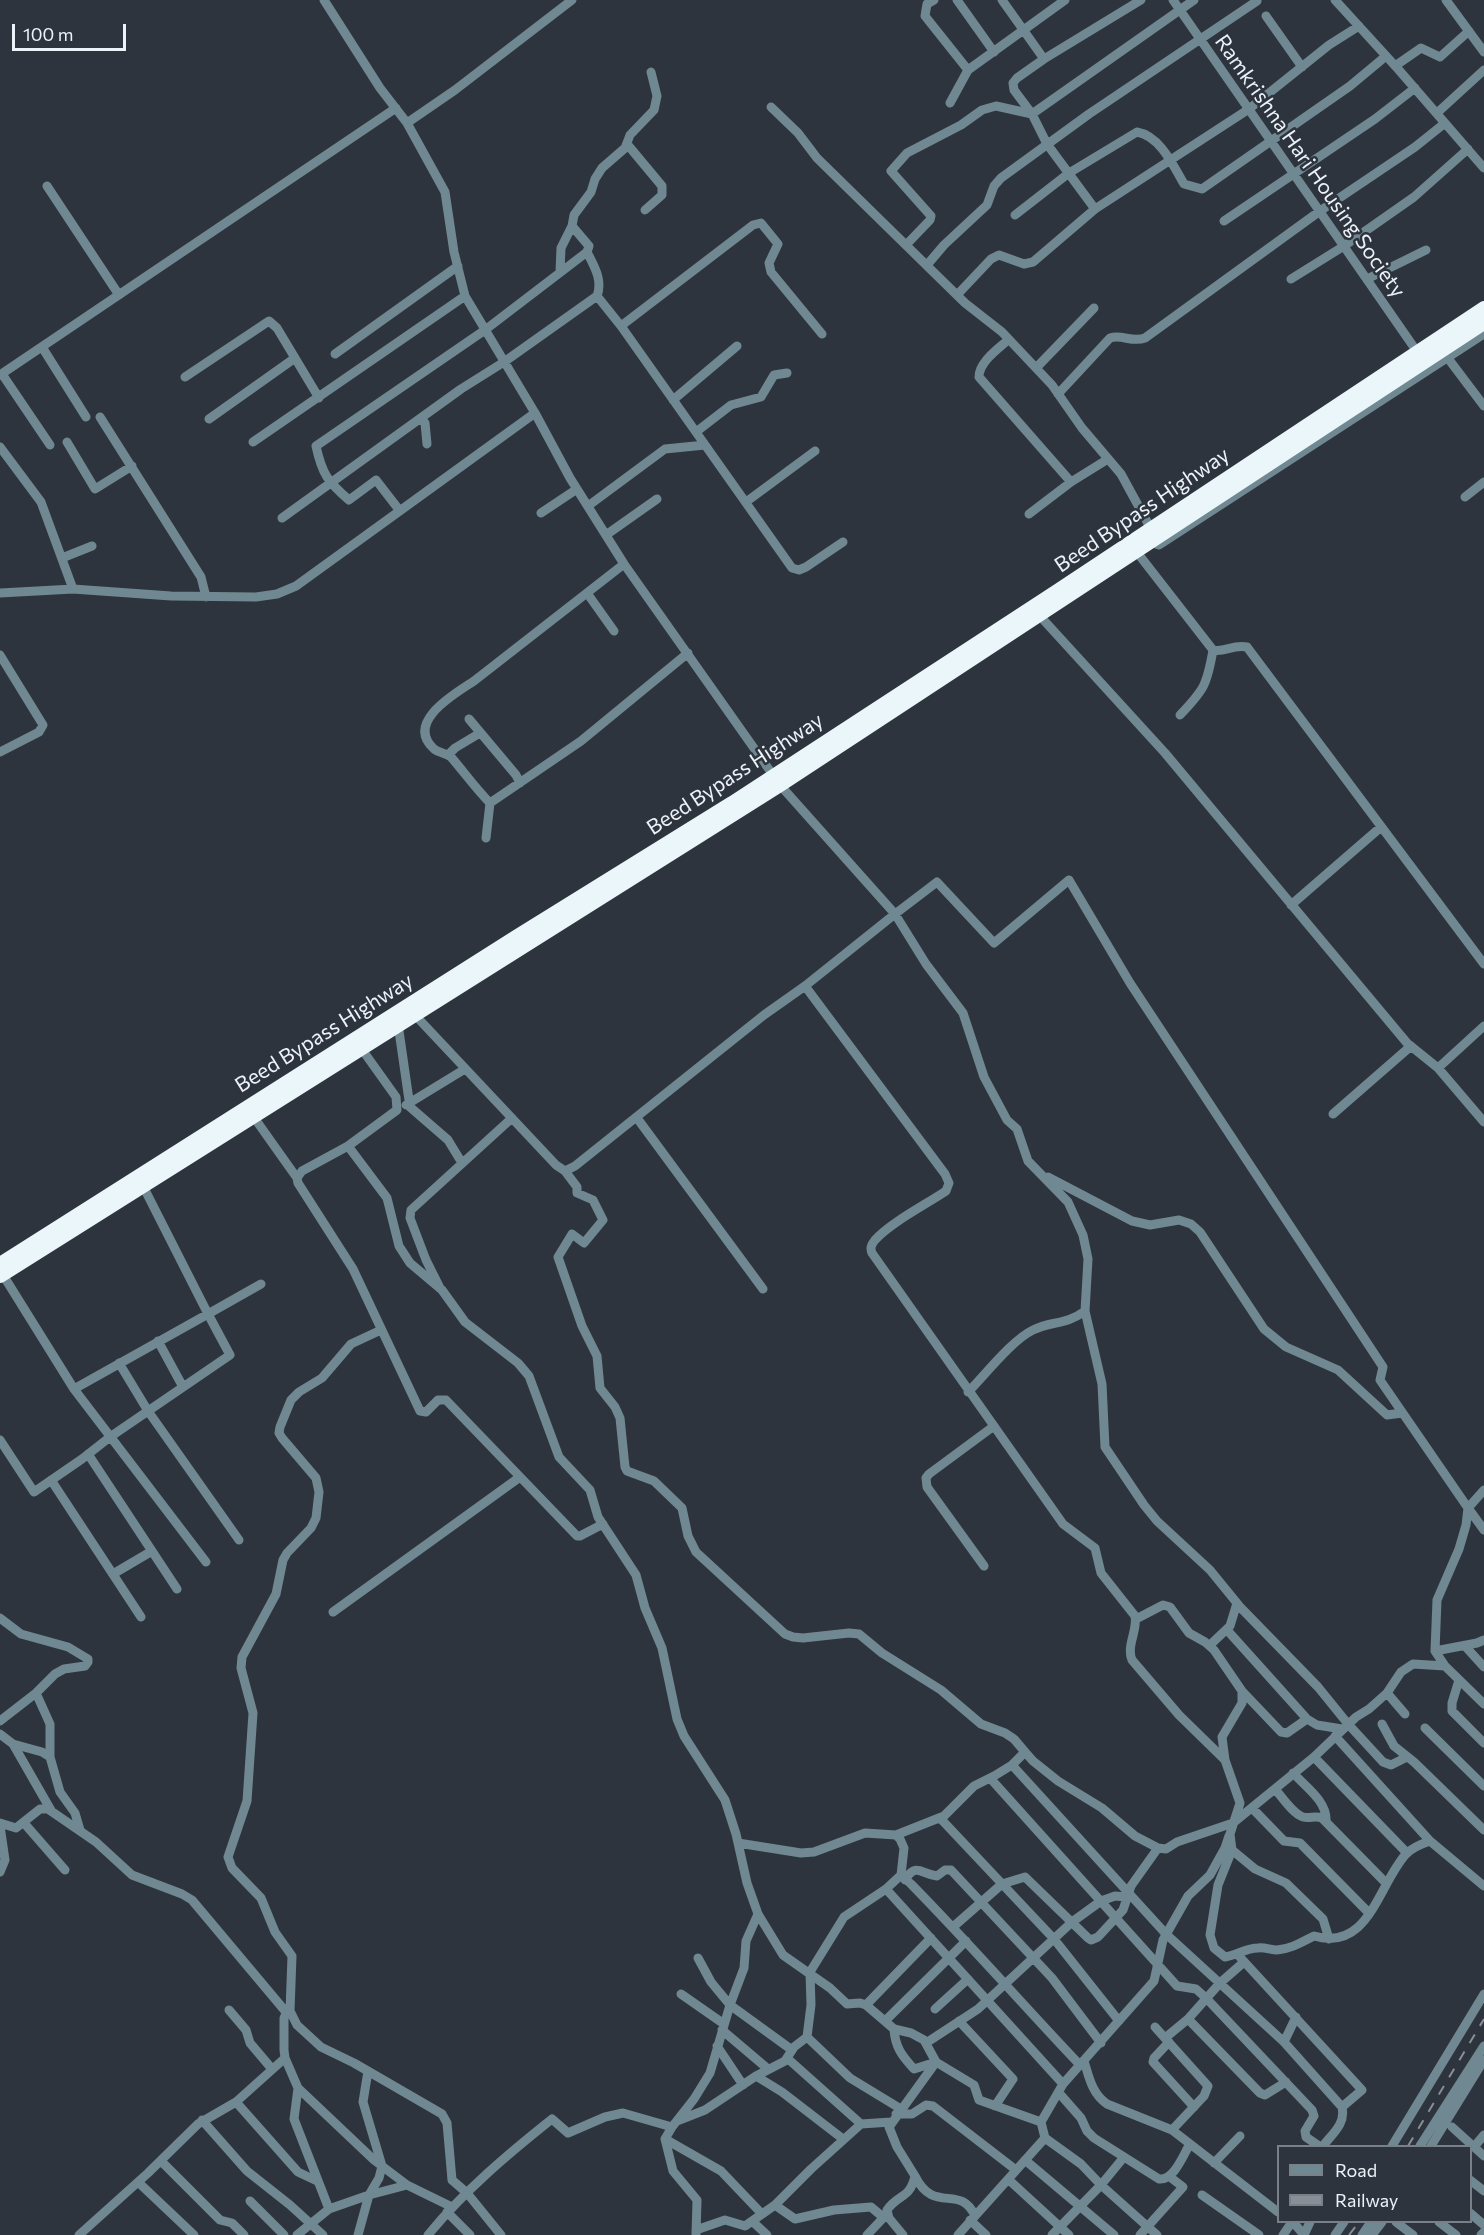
<!DOCTYPE html>
<html>
<head>
<meta charset="utf-8">
<style>
	body { margin:0 }
	#map { position:relative; width:1484px; height:2235px; overflow:hidden; background:#2d343d; font-family:Commissioner,sans-serif }
	canvas { display:block }
	.legend { position:absolute; left:1277px; top:2145px; width:195px; height:78px; box-sizing:border-box; background:#2d343d; border:2px solid #7a8088; margin:0; padding:8px 10px; list-style:none; font-size:18px; color:#edf2f8 }
	.legend li { display:flex; align-items:center; gap:12px; height:30px }
	.legend b { width:30px; border:2px solid #7a8088 }
	.scale { position:absolute; left:12px; top:24px; width:114px; height:27px; box-sizing:border-box; border:3px solid #edf2f8; border-top:0; padding-left:8px; font-size:18px; line-height:21px; white-space:nowrap; color:#edf2f8; -webkit-text-stroke:4px #2d343d; paint-order:stroke }
</style>
</head>
<body>
<div id="map">
<canvas width="1484" height="2235"></canvas>
<ul class="legend">
<li><b style="height:8px;background:#708891"></b>Road</li>
<li><b style="height:8px;background:#898f96"></b>Railway</li>
</ul>
<div class="scale">100 m</div>
</div>
<script>
const c = document.querySelector('canvas').getContext('2d');
c.lineJoin = 'round';
function strokePath(path, color, width, dash) { c.strokeStyle = color; c.lineWidth = width; c.lineCap = dash ? 'butt' : 'round'; c.setLineDash(dash || []); c.stroke(path); }
function write(font, color, halo, rows, align = 'center') {
  c.font = font + ' Commissioner,sans-serif'; c.lineWidth = 5; c.setLineDash([]); c.textBaseline = 'middle'; c.strokeStyle = halo; c.fillStyle = color; for (const [text, x, y, turn = 0] of rows) {
    c.save(); c.translate(x, y); c.rotate((+turn || 0) * Math.PI / 180); c.textAlign = isNaN(turn) ? turn : align; if (halo) c.strokeText(text, 0, 0); c.fillText(text, 0, 0); c.restore();
  }
}
strokePath(new Path2D(`
	M324,0l56,88 27,35 38,69 9,60 11,44 70,117 35,65 54,86 156,221 115,129 42,-32 57,61 75,-63 61,103 253,384 -3,13 88,128 -2,17 -7,24 -22,51 -2,51 10,15 39,38
	M934,0l-7,4 -2,12 43,54
	M957,0l37,52
	M1002,0l42,59
	M1173,0l247,356
	M1335,0l63,69 86,99
	M1446,0l38,52
	M1266,16l36,51
	M1395,66l26,-18 19,9 29,-26
	M950,103l18,-33 97,-70
	M771,107l27,26 19,25 148,145 37,29 50,53 30,43 39,46 30,55
	M1437,113l47,-43
	M407,123l48,-33 117,-90
	M627,144l35,42v9l-17,15
	M47,186l72,109
	M1095,209l-48,-65 -15,-30 -18,-24 -1,-7 4,-5 27,-19 97,-59
	M1015,215l54,-42 68,-41c23,4 36,33 47,52l18,5 148,-103 36,-30
	M1224,221l151,-102 40,-31
	M572,226l17,20 -2,6
	M906,245l24,-25 1,-4 -40,-45 16,-18 54,-28 21,-15 14,-4 36,8 162,-114
	M927,265l17,-20 43,-40 7,-19 7,-8 88,-64 168,-113
	M560,272l1,-24 11,-22 2,-11 17,-23 4,-13 7,-11 23,-20 5,-13 24,-25 3,-14 -6,-24
	M1291,279l53,-33 70,-49 54,-48
	M1367,279l59,-29
	M957,295l34,-36 8,-4 25,9 9,-2 62,-53 154,-100 80,-64 30,-19
	M621,326l132,-101 8,-2 17,21 -9,19 2,9 51,62
	M1008,340c-10,9 -29,22 -29,37l92,105
	M42,347l44,70
	M1444,353l40,53
	M335,354l123,-88
	M1036,368l58,-60
	M2,374l48,71
	M0,375l396,-267
	M185,377l84,-56 8,7 42,70
	M1058,394l52,-56c12,-4 22,5 35,0l175,-127 95,-64 30,-24
	M673,400l64,-54
	M100,417l101,160 5,20
	M421,418l4,5 2,21
	M209,419l86,-61
	M696,432l35,-27 30,-8 13,-22 13,-2
	M67,442l28,47 37,-23
	M253,442l212,-146
	M0,447l41,55 32,87
	M1465,497l19,-15
	M746,502l69,-51
	M588,506l77,-57 40,-4
	M400,511l-24,-31 -27,20c-21,-18 -27,-26 -33,-54l169,-116 102,-78c7,14 16,28 10,44
	M541,513l36,-24
	M1029,514l42,-32 37,-23
	M282,518l179,-129 43,-27 93,-66 24,30 171,242 7,2 7,-3 37,-25
	M606,535l51,-36
	M1150,542l9,3 325,-211
	M1136,551l77,99c11,3 20,-6 34,-3l237,317
	M62,558l30,-12
	M0,593l73,-4 98,7 85,1 21,-3 19,-8 239,-173
	M587,593l27,38
	M1039,615l126,138 242,290 31,25 46,54
	M0,655l43,70 -4,7 -39,20
	M1180,715c24,-25 27,-30 33,-65
	M469,719l47,56 4,8
	M448,755l7,-7 25,-15
	M490,803c-14,-14 -26,-31 -39,-46 -5,-4 -12,-4 -17,-8 -30,-27 22,-56 40,-68l150,-117
	M486,838l4,-35 91,-62 107,-88
	M1291,905l90,-78
	M805,986l140,188 4,9 -3,8c-21,14 -56,32 -71,49 -4,5 -5,8 -3,13l191,271 32,24 6,25 34,43c3,14 -9,30 -3,44l47,55 46,45
	M414,1014l142,151 9,6 10,-5 189,-151 41,-29 90,-72 31,50 37,49 21,64 23,43 10,9 11,32 40,41 15,33 5,24 -3,52 17,73 3,63 39,58 13,16 53,49 31,38 77,79 30,37 35,38 8,3 16,-8
	M398,1024l12,83 38,33 14,23
	M361,1048l35,49 1,13 -49,36 39,52 12,48 11,17 32,27 23,32 53,41 11,13 30,81 31,33 8,27 38,58 9,33 17,40 15,71 7,17 41,64 11,34 11,49 11,31 25,41 47,33 17,16 13,-1 6,2 28,24 17,4 13,7 12,22 -47,65 8,20 18,29c-5,23 -17,18 -28,34l2,8 14,17
	M1438,1068l46,-42
	M406,1105l59,-36
	M1333,1114l78,-68
	M253,1116l44,62
	M637,1118l126,171
	M348,1146l-46,25 -5,7 1,5 55,86 67,142 6,1 12,-12h8l131,136h3l23,-12
	M565,1171l12,16v6l16,7 10,20 -19,23 -12,-9 -14,23 24,69 15,30 3,32 15,19 5,11 5,49 2,4 27,10 28,27 6,28 8,16 89,82 8,3 10,1 46,-5 10,1 23,19 59,37 40,34 24,9 9,6 11,13 -13,13 154,169 118,108
	M1048,1177l84,44 18,4 29,-5 12,4 9,8 64,97 22,18 52,23 49,45 15,-2
	M143,1186l65,128 53,-30
	M3,1275l71,114 132,173
	M439,1286l-13,-26 -16,-42 1,-8 101,-92
	M381,1330l-30,14 -29,34 -23,14 -8,8 -11,27 -1,6 3,5 34,40 3,14 -3,26 -5,10 -24,25 -4,7 -7,34 -34,63 -1,11 12,45 -6,88 -19,56 4,11 29,30 14,34 17,24 -2,55 7,14 24,22 33,16 88,51 5,9 5,57 15,13 34,42
	M158,1341l25,46
	M119,1363l29,48 91,129
	M968,1392c17,-17 44,-52 65,-62 18,-9 33,-5 52,-19
	M0,1440l34,52 48,-33 28,-22 120,-82 -22,-41 -134,75
	M88,1454l89,135
	M51,1480l90,137
	M1484,1490l-16,18 16,22
	M984,1566l-57,-79 -1,-9 3,-4 65,-48
	M113,1574l39,-23
	M333,1612l187,-135
	M0,1618l21,16 47,13 20,12v3l-3,4 -21,3 -9,5 -19,19 -36,28
	M1136,1619l27,-14 7,2 19,26 16,9 9,8 28,41v12l-20,34 3,23 15,43 -10,31 2,16 -14,35 -8,50 4,13 11,9c12,-2 21,-9 33,-9 6,-1 13,2 19,2 14,-1 25,-8 37,-14 55,16 64,-51 92,-82 7,-7 15,-10 24,-13
	M1227,1630l80,89 10,6 25,4
	M1210,1645l20,-19 7,-23
	M1465,1646l19,21
	M1435,1651l42,-8 7,-3
	M1459,1680l-7,23v8l32,32
	M1242,1691l39,41 6,1 20,-14
	M36,1693l14,31v33
	M1387,1693l18,21
	M1382,1724l12,22 20,16 70,68
	M1425,1728l59,58
	M0,1734l13,10 29,8 8,5 10,35 15,21 5,17
	M1335,1736l95,105 54,45
	M13,1744l39,68
	M1025,1752l8,9 25,20 44,27 33,28 23,12 8,1 11,-7 56,-19 81,-66 42,-40 13,-8 18,-16 14,-21 12,-8 32,2
	M1314,1757l93,96
	M1293,1773c13,14 35,29 33,49
	M990,1778l187,208 19,3 10,9 106,112 2,6 -9,15 1,6 13,9
	M1275,1789c7,8 18,25 28,28 7,2 12,-2 19,1l64,65
	M1252,1808l32,33 16,2 69,70
	M940,1818l114,121 65,82
	M0,1823l16,5 24,-19h8l48,33 36,33 50,19 10,6 94,112
	M24,1823l41,47
	M0,1826l5,34 -5,12
	M896,1835l48,-19 30,-30 20,-10 18,-11
	M738,1843l63,10 13,-1 51,-19 31,2 4,4 4,9 -3,27 10,9c58,59 112,121 169,181
	M1232,1850l23,19 31,14 37,36 6,20
	M905,1880c11,-18 16,-6 32,-4l8,-6h6l101,108 49,65
	M886,1889l177,195
	M953,1927l49,-43 23,-7 63,61 3,2 7,-3 25,-27 8,-24 27,-38
	M1238,1955l124,135 -20,17c4,17 -10,27 -19,39
	M698,1958l13,24 19,23 62,45
	M1244,1962l-24,21 -32,36 72,74 5,2 21,-13
	M681,1994l43,30
	M866,2005l65,-67
	M288,2009l-4,9v32l1,8 13,30 -4,31 35,90
	M935,2009l33,-30
	M229,2010l17,20 4,13 22,26
	M1296,2017l-12,25 58,65
	M885,2021l81,-80
	M959,2021l54,58 -18,27
	M1155,2027l53,59 -4,10 -32,34
	M894,2029c1,18 8,27 20,40l22,-7 38,23 5,15 62,22 4,16 -87,97
	M722,2030l46,39
	M807,2037l43,41 51,31
	M1165,2038l23,-19
	M1169,2042l-15,16 -1,4 41,45
	M926,2043l52,-34 94,-87 29,-21 14,-5 12,1
	M717,2046l26,39
	M787,2058l74,66
	M1084,2061c5,16 8,33 23,43l65,26 106,82
	M756,2076l26,16 61,47
	M298,2088l76,72 33,25 45,22
	M1059,2093l22,25 6,13 7,7 65,41c15,2 24,-24 31,-35
	M236,2102l62,70 19,9
	M896,2114h16l14,-9 7,1 83,64
	M202,2120l45,51 43,34 33,30
	M677,2121l28,-11 51,-34 29,-15 9,-14 13,-10 4,-32 -1,-33 34,-55 42,-28 15,-14
	M1041,2122l22,-38 91,-103 9,-41 25,-44 22,-21 15,-27 4,-12
	M1452,2127l32,29
	M1045,2138l36,26 20,21 23,-28
	M665,2139l56,32 41,43
	M1392,2146l92,-152
	M1420,2146l64,-100
	M1431,2146l53,-86
	M1474,2147l10,-12
	M1025,2160l89,75
	M161,2161l59,59 12,3 12,12
	M1214,2163l26,-27
	M915,2176c19,39 45,7 60,40
	M1009,2180l60,55
	M1470,2180l14,11
	M138,2182l56,53
	M1202,2195l57,40
	M250,2201l34,34
	M775,2205l20,14 39,-9 37,-3 13,11
	M447,2212l23,23
	M1470,2213l14,12
	M970,2220l16,15
	M752,2221l15,14
	M1293,2222l11,13
	M1396,2222l17,13
	M1439,2222l17,13
	M696,2230l29,-10 20,6 30,-21 36,-36 50,-45 30,-2
	M79,2235l69,-62 50,-49 38,-22 49,-44
	M297,2235l32,-26 40,-14 38,-10
	M358,2235l11,-40 10,-17 3,-12 -19,-64 5,-31
	M428,2235c36,-44 80,-81 124,-116l16,14 37,-16 18,-4 49,14
	M696,2235l1,-35 -24,-29 -8,-32 7,-12 22,-28 16,-26 20,-68 14,-37 2,-27 12,-27
	M867,2235l19,-20
	M1052,2235l49,-50 56,50
	M1140,2235l43,-48 -13,-10
	M1283,2235l9,-13
	M1304,2235l6,-13
	M1335,2235l9,-13
	M1362,2235l9,-13
	M1372,2235l10,-13
	M1481,2235l3,-3`), '#708891', 9);
strokePath(new Path2D(`
	M0,1264l516,-327 216,-134 325,-212 427,-283
	M0,1276l780,-491 704,-462`), '#eaf6fa', 14);
strokePath(new Path2D(`
	M1408,2146l76,-127
	M1349,2235l10,-13`), '#898f96', 2, [10, 10]);
write('21px', '#edf2f8', '#2d343d', [
	["Ramkrishna Hari Housing Society",1310,166,55],
	["Beed Bypass Highway",1142,510,-34],
	["Beed Bypass Highway",735,774,-33],
	["Beed Bypass Highway",324,1033,-32]
]);
</script>
</body>
</html>
